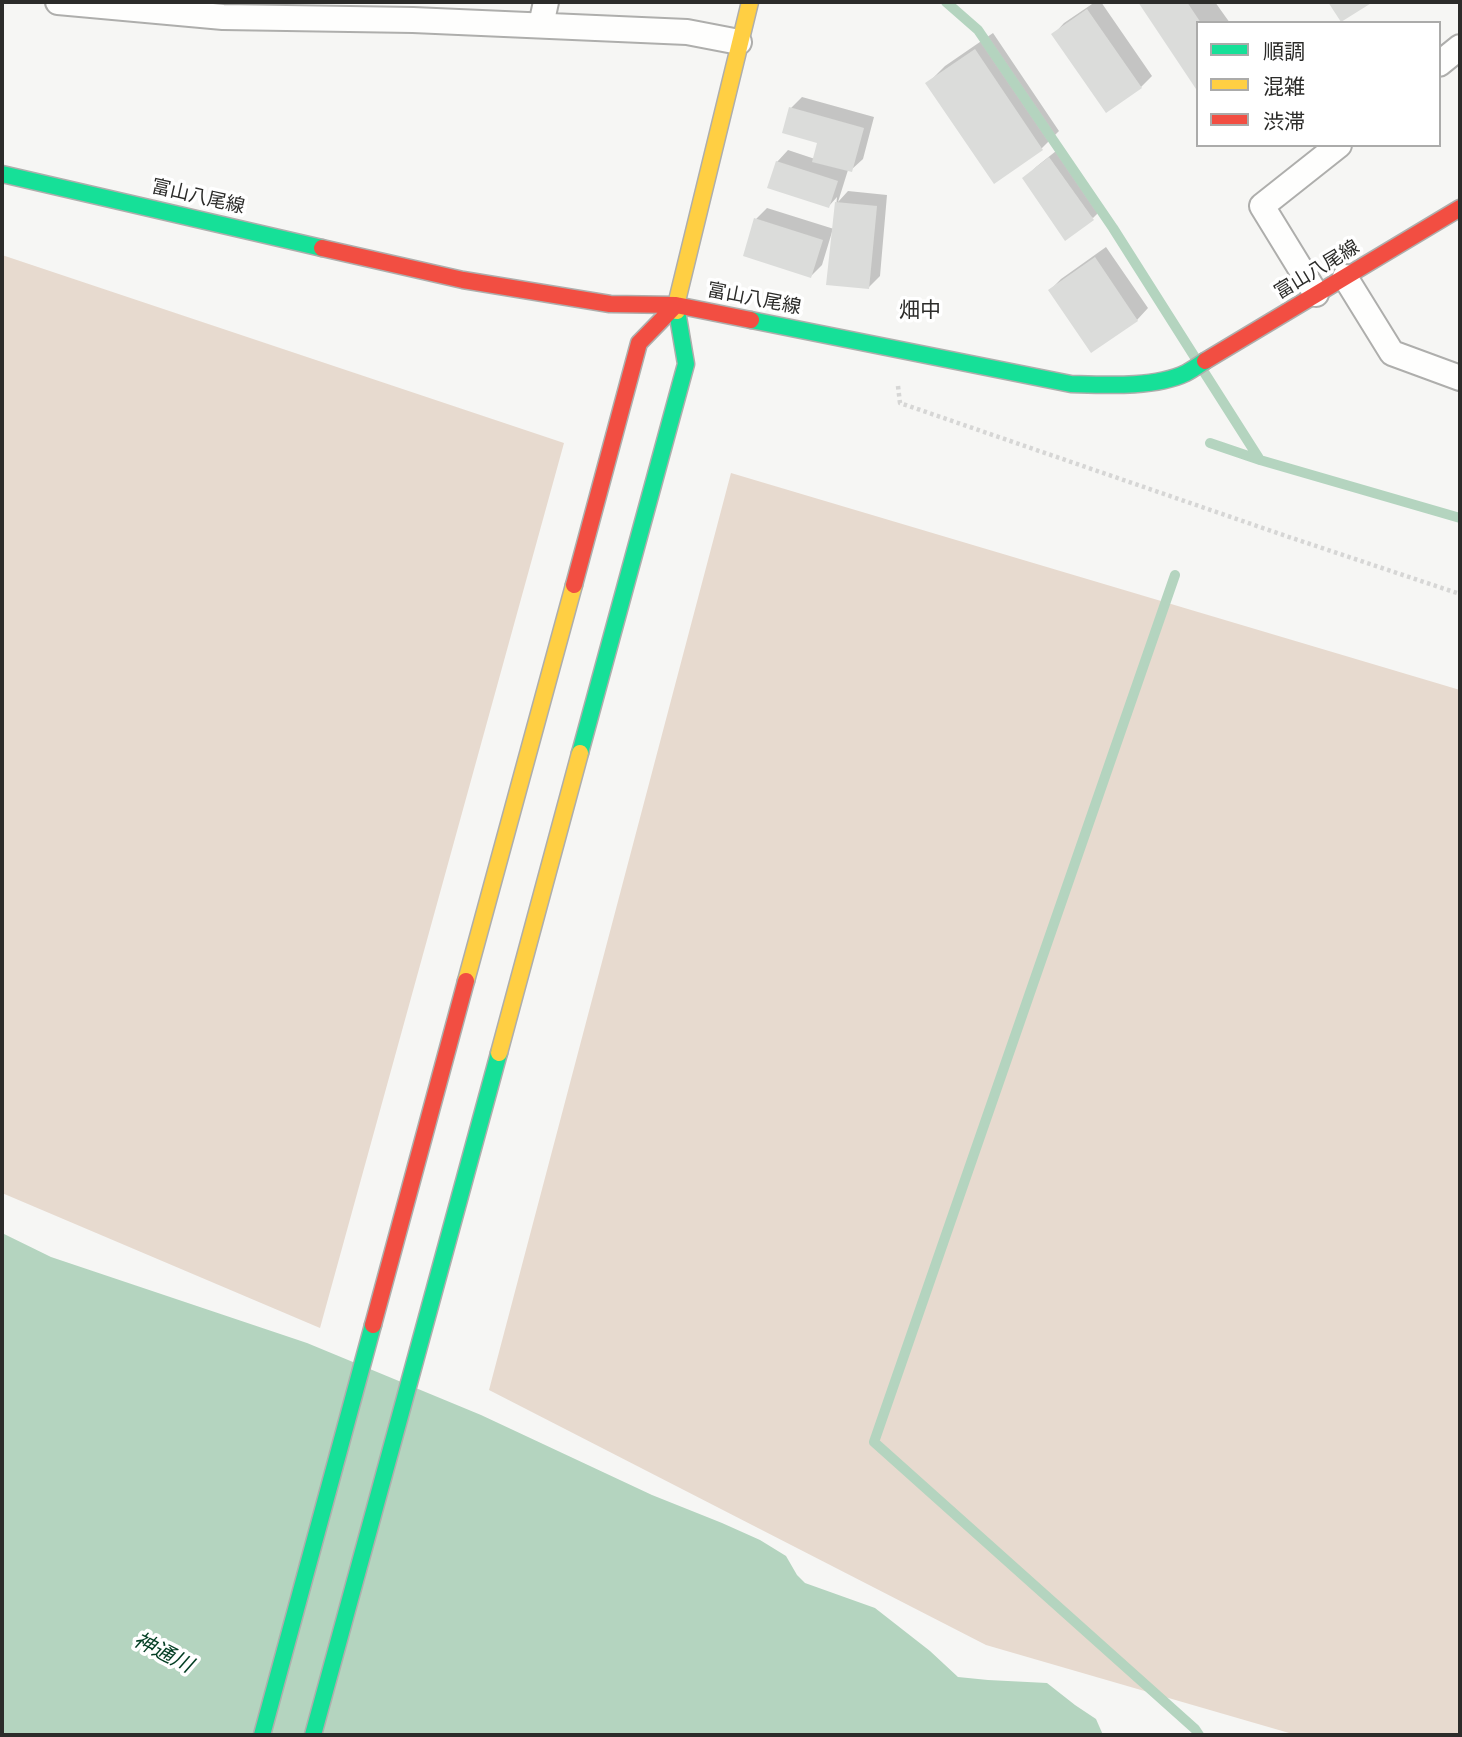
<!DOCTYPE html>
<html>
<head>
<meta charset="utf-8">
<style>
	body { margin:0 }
	#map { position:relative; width:1462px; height:1737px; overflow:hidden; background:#f6f6f4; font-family:Literata,"Noto Sans JP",serif }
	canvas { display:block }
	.frame { position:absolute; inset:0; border:4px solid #2c2c2a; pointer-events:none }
	.legend { position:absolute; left:1196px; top:21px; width:245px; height:126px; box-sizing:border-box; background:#fff; border:2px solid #ababaa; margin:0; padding:9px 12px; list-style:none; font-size:21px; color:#2c2c2a }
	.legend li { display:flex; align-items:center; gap:14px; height:35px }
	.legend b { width:35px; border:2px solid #ababaa }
</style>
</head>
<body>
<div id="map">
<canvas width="1462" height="1737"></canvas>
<div class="frame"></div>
<ul class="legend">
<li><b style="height:9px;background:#16e098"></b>順調</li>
<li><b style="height:9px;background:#ffcf43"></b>混雑</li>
<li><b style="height:9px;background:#f24e42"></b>渋滞</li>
</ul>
</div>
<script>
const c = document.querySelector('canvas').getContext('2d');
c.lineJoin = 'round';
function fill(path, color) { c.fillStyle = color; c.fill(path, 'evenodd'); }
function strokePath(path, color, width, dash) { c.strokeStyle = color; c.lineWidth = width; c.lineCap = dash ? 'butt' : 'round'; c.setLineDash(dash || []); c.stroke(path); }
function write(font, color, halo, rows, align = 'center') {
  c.font = font + ' Literata,"Noto Sans JP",serif'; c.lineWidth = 7; c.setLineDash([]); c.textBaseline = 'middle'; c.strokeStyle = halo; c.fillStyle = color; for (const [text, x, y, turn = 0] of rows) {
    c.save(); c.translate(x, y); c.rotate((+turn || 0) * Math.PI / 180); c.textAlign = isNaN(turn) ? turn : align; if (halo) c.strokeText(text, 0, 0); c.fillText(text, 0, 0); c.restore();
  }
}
fill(new Path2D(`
	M2,255l562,188 -244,885 -318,-135z
	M731,473l729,217v1045h-164l-310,-90 -497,-255z`), '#e7dacf');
fill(new Path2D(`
	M2,1233l49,24 256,86 174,72 171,80 70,28 38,17 26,16 11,19 8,8 70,25 55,43 28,26 30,3 59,3 28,22 21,14 7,16h-1101z`), '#b4d4bf');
fill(new Path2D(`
	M1095,2h6l51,74 -11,11 -88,-52 11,-12z
	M1140,2h75l15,21h-32v66z
	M993,33l66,98 -17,17 -48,33 -66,-98 17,-17z
	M802,97l72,20 -11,42 -12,11h-3l-10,32 10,-11 39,4 -7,81 -12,12 -36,-56 -10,33 -11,11 -55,-57 11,-11 67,21 3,-32 -8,9 -52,-44 11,-12 27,9 4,-17 -28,-34z
	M1061,147l43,60 -11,11 -68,-40 11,-11z
	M1106,247l42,61 -11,12 -87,-30 11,-11z`), '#0003');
strokePath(new Path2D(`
	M946,2l32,28 135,198 83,131
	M1204,372l56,88
	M1210,443l50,17 200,58
	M1175,575l-301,867 321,287 4,6`), '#b4d4bf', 10);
fill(new Path2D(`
	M1138,2h49l14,21h-3v69z
	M1328,2h45l-32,20z
	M1087,9l55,79 -36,25 -55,-79z
	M975,49l68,101 -49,34 -69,-101z
	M789,107l75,21 -12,44 -40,-10 5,-19 -35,-10z
	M1049,157l45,63 -29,21 -43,-63z
	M776,161l62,20 -9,27 -62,-20z
	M835,202l42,4 -8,83 -43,-4z
	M754,218l69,22 -12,38 -68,-22z
	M1095,257l43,64 -47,32 -43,-63z`), '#dbdcda');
const street = new Path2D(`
	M58,2l165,15 190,3 274,12 52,10
	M541,25l5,-23
	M1439,64l21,-17
	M1345,277l47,76 68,25
	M1316,294l-54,-88 77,-61`);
const fast = new Path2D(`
	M2,174l320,74
	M751,320l320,64c34,1 84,4 115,-11 6,-3 13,-8 19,-12
	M580,753l106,-389 -9,-53
	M262,1735l111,-410
	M313,1735l186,-682`);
const slow = new Path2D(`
	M677,311l-1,-6 74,-303
	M466,981l108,-396
	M499,1053l81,-300`);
const jam = new Path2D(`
	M322,248l141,32 147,24 66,1 75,15
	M1205,361l255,-153
	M574,585l65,-242 37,-38
	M373,1325l93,-344`);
strokePath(street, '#aeaeac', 28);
strokePath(fast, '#aeaeac', 19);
strokePath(slow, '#aeaeac', 19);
strokePath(jam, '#aeaeac', 19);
strokePath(new Path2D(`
	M898,386l2,17 386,133 174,58`), '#d6d6d5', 4.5, [3.5, 3.5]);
strokePath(street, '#fefefd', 24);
strokePath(fast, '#16e098', 16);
strokePath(slow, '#ffcf43', 16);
strokePath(jam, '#f24e42', 16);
write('19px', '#2c2c2a', '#fff', [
	["富山八尾線",198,197,13],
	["富山八尾線",1317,270,-31],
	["富山八尾線",754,299,11]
]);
write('21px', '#2c2c2a', '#fff', [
	["畑中",920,311]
]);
write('italic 21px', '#023d22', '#fff', [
	["神通川",163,1653,27]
]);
</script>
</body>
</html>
